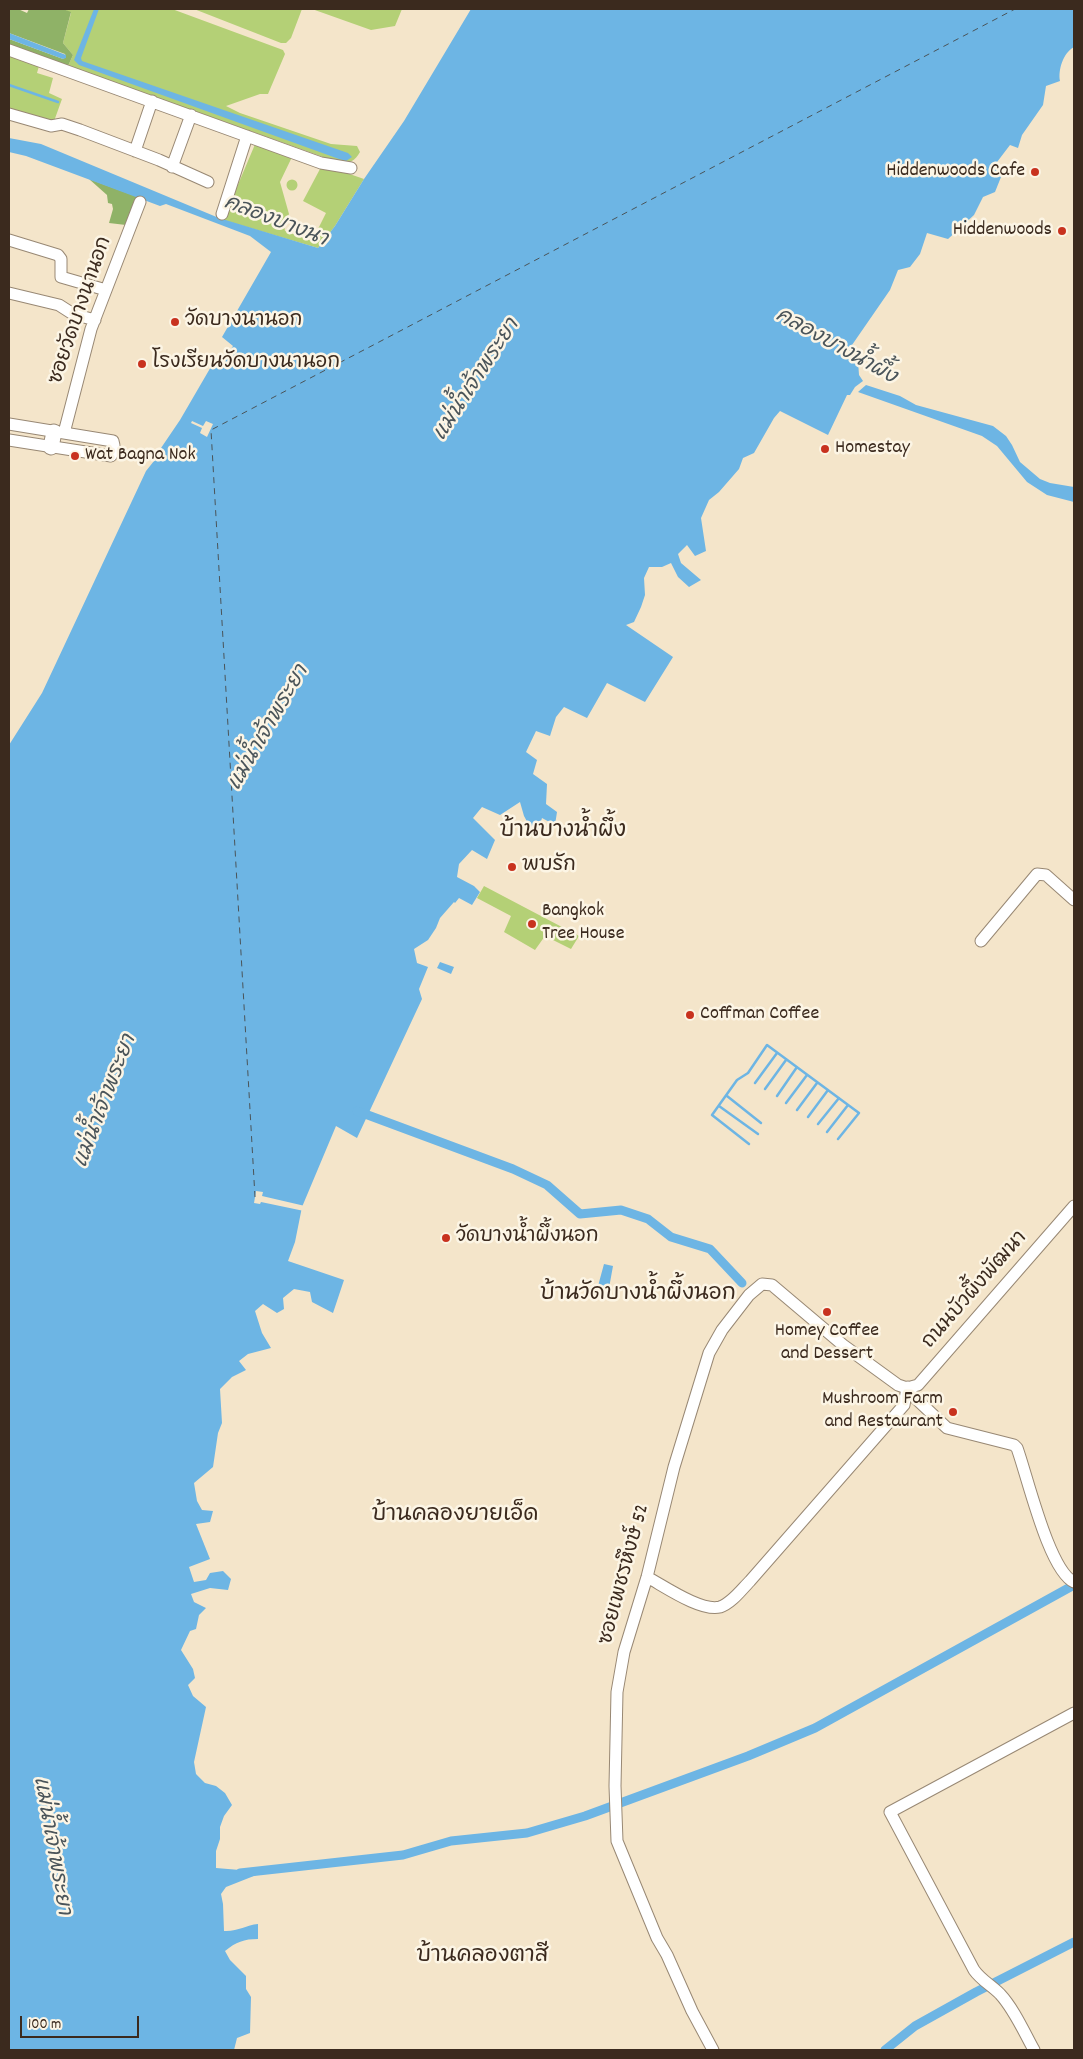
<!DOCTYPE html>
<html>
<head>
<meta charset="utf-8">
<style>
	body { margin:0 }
	#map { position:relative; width:1083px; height:2059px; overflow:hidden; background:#f4e5ca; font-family:Dekko,sans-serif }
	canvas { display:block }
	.frame { position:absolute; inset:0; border:10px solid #3b2a1e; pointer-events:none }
	.scale { position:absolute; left:20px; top:2016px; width:119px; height:22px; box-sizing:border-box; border:2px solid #3b2a1e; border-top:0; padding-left:6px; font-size:15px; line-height:18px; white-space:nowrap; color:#3b2a1e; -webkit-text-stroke:4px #fcf5e5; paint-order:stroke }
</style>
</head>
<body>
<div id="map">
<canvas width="1083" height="2059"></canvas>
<div class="frame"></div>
<div class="scale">100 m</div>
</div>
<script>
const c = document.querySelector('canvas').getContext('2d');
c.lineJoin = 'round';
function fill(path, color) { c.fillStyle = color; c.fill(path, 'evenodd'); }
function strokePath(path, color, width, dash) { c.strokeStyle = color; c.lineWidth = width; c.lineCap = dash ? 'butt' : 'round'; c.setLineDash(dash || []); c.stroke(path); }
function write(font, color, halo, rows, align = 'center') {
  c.font = font + ' Dekko,"Playpen Sans Thai",sans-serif'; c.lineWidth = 5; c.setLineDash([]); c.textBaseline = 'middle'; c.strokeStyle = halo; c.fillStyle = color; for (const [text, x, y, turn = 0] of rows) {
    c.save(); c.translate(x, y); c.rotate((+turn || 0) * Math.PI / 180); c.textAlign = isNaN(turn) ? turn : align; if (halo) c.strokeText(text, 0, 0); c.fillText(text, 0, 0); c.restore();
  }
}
fill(new Path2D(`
	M63,9h109l111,41 2,4 -17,40h-8l-34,12 14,7 91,31 26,2 3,6c-5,9 -10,11 -20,11l-272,-97 5,-11 -10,-12 8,-30z
	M194,9h108l-11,29 -5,5h-5z
	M312,9h90l-7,17 -24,4z
	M9,55l30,11 -2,7 16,5 -4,15 13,6 -9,25 -44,-13z
	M256,142l36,15 -12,25 9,32 -5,11 1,6 27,10 14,-28 -23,-12 17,-32 18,1 26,9 -29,47 -17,22 -95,-28z
	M286.5 185a5.5 5.5 0 1 1 11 0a5.5 5.5 0 1 1-11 0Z
	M484,886l95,50 -8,13 -26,-13 -10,14 -31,-18 7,-16 -34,-18z`), '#b4d076');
fill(new Path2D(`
	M9,9h9l9,4 2,-4h34l8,3 -8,31 10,12 -5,11 -59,-21v-6l54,20 3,-2 -1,-3 -56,-21z
	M89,179l49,18 -12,28 -17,-2 4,-14 -1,-5 -4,-1 -1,-8z`), '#8fb267');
fill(new Path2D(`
	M94,9h5l-18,49 1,3 266,92 4,4 -6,4 -7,-2 -260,-94 -5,-5z
	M471,9h603v38c-11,6 -16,23 -14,34l-14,5 -3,19 -21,30 -4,13 -8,-3 -16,21 7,11 -6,15 -12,5 -9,18 -26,24 -21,-6 -7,21 -10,13 -12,3 -8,20 -38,55 6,16 1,14 4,6 -8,6 -5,8h-3l-19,40 -48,-24 -6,7 -20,35 -11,5 -4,11 -20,23 -10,8 -8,18 5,33 -11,5 -8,-11 -9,9 3,9 20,17 -12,7 -11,-10 -7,-14 -9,4h-13l-5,11 1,17 -4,12 -7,15 -8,3 47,32 -28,45 -38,-19 -20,35 -23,-11 -8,10 -6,19 -14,-5 -10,21 11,8 -4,14 14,10 -1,20 11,8 -2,13 -13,-7 -6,20 -12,-22 -4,-14 -20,13 -18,-8 -9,11 22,22 -8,19 -15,-9 -13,14 -2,13 17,9 6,6 -8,13 -13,-7 -4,5 -1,-1 -14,16 -4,10 -8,12 -14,9 3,14 11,4 -9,22 3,10 -65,139 -21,-12 -34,81 -7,35 -7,19 56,19 -11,33 -21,-11 -2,-10 -16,-3 -11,9 1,11 -7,4 -14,-9 -8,7 7,22 9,15 -23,6 -9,7 7,9 -14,7 -12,12 2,34 -4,10 -5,34 -19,16 3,18 5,9 11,1 -3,11 -14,2 14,35 -21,8 5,15 12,-2 4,-7 13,-2 8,8 -3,11 -18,-2 -19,6 3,8 12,6 -7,7 -3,14 -6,2 -9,19 12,19 2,9 -7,7 5,11 13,11 -12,55 2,12 9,9 11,3 9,7 7,12 -8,11 -4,11v12l-4,12v17l48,4 -38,15 -5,7 2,10 1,27c13,1 22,-6 34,-7v15c-14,0 -22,3 -33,12l5,9 16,16v13l5,8 -1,36 -13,5 -3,12h-225v-1305l33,-52 104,-222 12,-15 3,-8 19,-28 32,-55 6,3 15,-22 -11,-9 49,-85 -21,-16 -84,-32 -6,2 -134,-50 -17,-4v-14l32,6 178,74 99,30 17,-22 29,-47 40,-58z
	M9,33l57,22v3l-3,1 -54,-20z
	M866,385l34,11 16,9 77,21 13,10 6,9 8,17 20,17 10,4 24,4v15l-27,-7 -20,-13 -30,-36 -15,-10 -124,-44z
	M440,962l14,5 -3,7 -14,-6z
	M604,1264l9,2 -4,22 -11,-2z`), '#6db5e4');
fill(new Path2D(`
	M192,421l11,5 3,-5 7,3 -6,13 -7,-4 2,-5 -11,-5z
	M256,1191l7,1 -1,4 43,10 -1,5 -43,-9 -1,2 -6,-1z`), '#f4e5ca');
strokePath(new Path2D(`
	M9,85l49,17
	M755,1083l22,-30
	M765,1089l21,-29
	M727,1096l34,27
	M777,1096l20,-29
	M786,1103l21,-28
	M719,1106l39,28
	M797,1110l20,-27
	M808,1117l20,-27
	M818,1124l21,-26
	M827,1132l21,-27
	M749,1144l-37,-29 25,-35 11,-7 19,-28 92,68 -21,26`), '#6db5e4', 2.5);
strokePath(new Path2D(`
	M357,1111l156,58 34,16 33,29 41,-4 27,9 23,18 39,12 32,34
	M240,1873l163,-18 48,-14 76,-8 58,-17 163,-60 67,-28 259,-143
	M885,2050l30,-24 61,-34 98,-50`), '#6db5e4', 9);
strokePath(new Path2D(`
	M255,1197l-44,-767 804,-421`), '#4a5459', 1, [6, 5]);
const minor = new Path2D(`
	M9,50l312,113 30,5
	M9,114l42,12 11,-2 18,6 79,30 49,22
	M135,151l17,-50
	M172,167l19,-52
	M222,214l25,-78
	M9,240l49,15 3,4v18l45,13
	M9,293l50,12 14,9 22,6
	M9,424l104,17c2,6 2,10 -2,15l-102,-16
	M64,433l27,-104 49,-127
	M981,941l56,-67 9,1 28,25
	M908,1387l2,6 37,35 67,17 3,3c10,27 32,123 57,134
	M647,1577c17,9 54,35 73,30 12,-4 22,-18 30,-26l154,-176 3,-17
	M713,2050l-21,-39 -25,-56 -10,-17 -40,-97 -2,-55 2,-94 7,-40 23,-75 27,-110 35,-114 13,-23 27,-35 13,-11 10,1 71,60 55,40 9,3 11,-3 156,-179
	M1034,2050c-10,-18 -20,-41 -34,-56 -9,-9 -19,-14 -26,-24l-84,-158 184,-99`);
const major = new Path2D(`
	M51,447l3,-15`);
strokePath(minor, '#988874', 13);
strokePath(major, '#988874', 17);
strokePath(minor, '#fff', 11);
strokePath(major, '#fff', 15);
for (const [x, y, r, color] of [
	[1035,172,5,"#c8321e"],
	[1062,231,5,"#c8321e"],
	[175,322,5,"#c8321e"],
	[142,364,5,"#c8321e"],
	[825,449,5,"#c8321e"],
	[75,456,5,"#c8321e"],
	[512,867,5,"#c8321e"],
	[532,924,5,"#c8321e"],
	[690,1015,5,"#c8321e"],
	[446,1238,5,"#c8321e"],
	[827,1312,5,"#c8321e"],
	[953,1412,5,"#c8321e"]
]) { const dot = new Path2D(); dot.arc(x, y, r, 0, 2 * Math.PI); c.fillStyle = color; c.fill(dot); strokePath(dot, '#fcf5e5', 2); }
write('20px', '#3b2a1e', '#fcf5e5', [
	["Hiddenwoods Cafe",1025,172,"right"],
	["Hiddenwoods",1052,231,"right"],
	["วัดบางนานอก",185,322],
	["โรงเรียนวัดบางนานอก",152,364],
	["Homestay",835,449],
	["Wat Bagna Nok",85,456],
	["พบรัก",522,867],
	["Bangkok",542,912],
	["Tree House",542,935],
	["Coffman Coffee",700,1015],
	["วัดบางน้ำผึ้งนอก",456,1238],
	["Homey Coffee",827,1332,"center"],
	["and Dessert",827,1355,"center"],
	["Mushroom Farm",943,1400,"right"],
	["and Restaurant",943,1423,"right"]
], 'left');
write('20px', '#3b2a1e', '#fcf5e5', [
	["ซอยวัดบางนานอก",82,311,-71],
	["ถนนบัวผึ้งพัฒนา",976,1291,-49],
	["ซอยเพชรหึงษ์ 52",626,1575,-75]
]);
write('italic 21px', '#4a5459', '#fcf5e5', [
	["คลองบางนา",275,223,21],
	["คลองบางน้ำผึ้ง",835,348,29],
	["แม่น้ำเจ้าพระยา",478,381,-57],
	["แม่น้ำเจ้าพระยา",270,729,-60],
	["แม่น้ำเจ้าพระยา",107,1102,-69],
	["แม่น้ำเจ้าพระยา",50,1846,80]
]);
write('22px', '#3b2a1e', '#fcf5e5', [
	["บ้านบางน้ำผึ้ง",563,833],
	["บ้านวัดบางน้ำผึ้งนอก",638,1296],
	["บ้านคลองยายเอ็ด",455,1517],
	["บ้านคลองตาสี",482,1958]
]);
</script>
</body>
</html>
